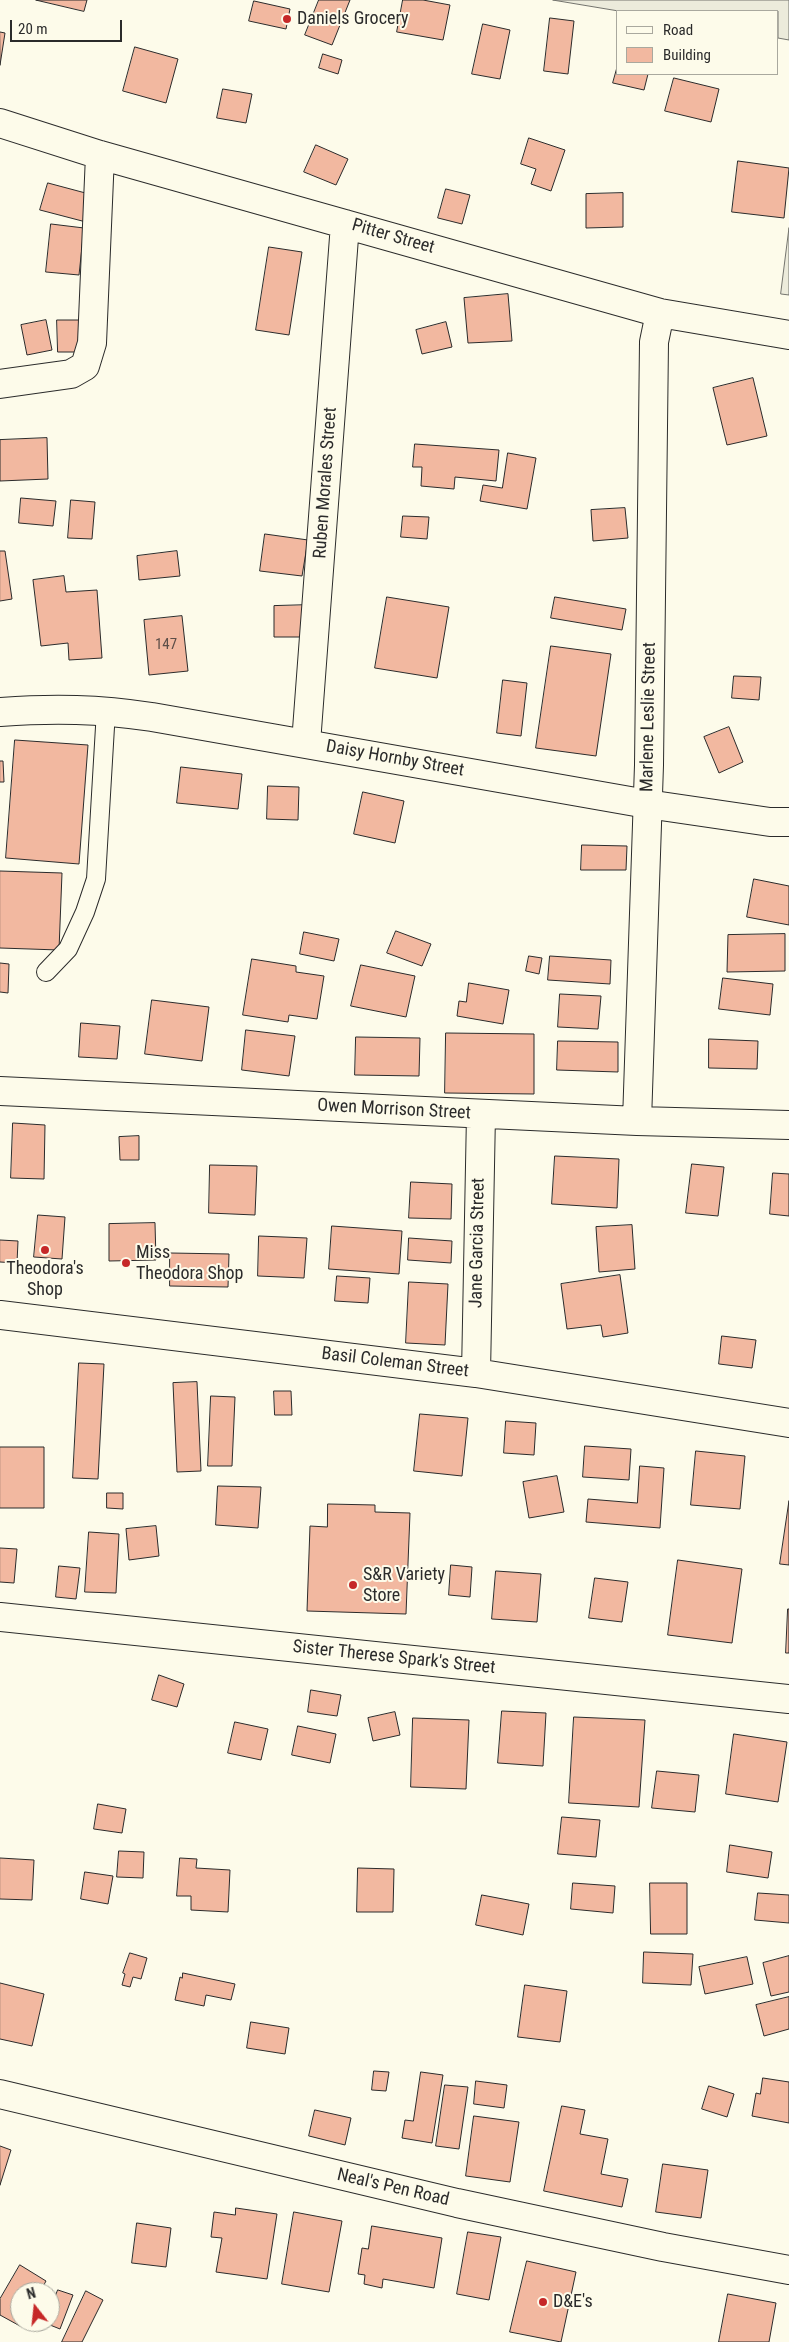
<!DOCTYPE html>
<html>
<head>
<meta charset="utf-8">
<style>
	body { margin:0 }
	#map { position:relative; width:789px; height:2342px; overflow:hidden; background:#fdfbea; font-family:"Roboto Condensed",sans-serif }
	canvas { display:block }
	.legend { position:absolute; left:616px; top:10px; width:162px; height:65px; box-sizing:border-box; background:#fdfbea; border:1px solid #a9a89e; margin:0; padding:6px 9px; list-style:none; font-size:15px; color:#2b2b2b }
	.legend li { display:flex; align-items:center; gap:10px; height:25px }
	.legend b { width:25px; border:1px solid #a9a89e }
	.north { position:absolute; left:10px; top:2282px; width:50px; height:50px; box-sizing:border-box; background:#fdfbea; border:1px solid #a9a89e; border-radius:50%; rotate:344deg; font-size:14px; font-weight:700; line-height:20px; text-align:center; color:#2b2b2b }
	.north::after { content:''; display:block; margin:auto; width:18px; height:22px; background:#c62828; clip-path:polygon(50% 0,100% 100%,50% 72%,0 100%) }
	.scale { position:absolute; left:10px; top:20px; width:112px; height:22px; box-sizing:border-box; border:2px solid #2b2b2b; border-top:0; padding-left:6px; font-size:15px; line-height:18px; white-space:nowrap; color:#2b2b2b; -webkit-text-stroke:4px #fdfbea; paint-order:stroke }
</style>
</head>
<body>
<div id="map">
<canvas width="789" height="2342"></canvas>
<ul class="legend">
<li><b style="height:6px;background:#fdfbea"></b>Road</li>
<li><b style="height:14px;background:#f2b8a0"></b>Building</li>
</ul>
<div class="north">N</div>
<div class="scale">20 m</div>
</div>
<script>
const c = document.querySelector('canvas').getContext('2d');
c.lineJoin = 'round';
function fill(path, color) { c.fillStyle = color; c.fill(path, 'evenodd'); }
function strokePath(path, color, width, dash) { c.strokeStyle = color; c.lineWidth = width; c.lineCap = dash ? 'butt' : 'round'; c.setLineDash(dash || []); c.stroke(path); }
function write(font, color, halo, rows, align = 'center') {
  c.font = font + ' "Roboto Condensed",sans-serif'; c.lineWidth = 4; c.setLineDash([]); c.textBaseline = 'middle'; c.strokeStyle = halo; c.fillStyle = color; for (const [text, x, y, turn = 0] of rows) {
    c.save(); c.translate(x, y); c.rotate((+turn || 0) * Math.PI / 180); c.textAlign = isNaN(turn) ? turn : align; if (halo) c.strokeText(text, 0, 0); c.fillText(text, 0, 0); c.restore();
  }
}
const green = new Path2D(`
	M553,0h236v40l-11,-2v-27h-159z
	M789,228v67l-8,-1z`);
fill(green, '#ecebdb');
strokePath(green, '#74746e', 1);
const building = new Path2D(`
	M36,0h51l-3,11z
	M319,0h31l-18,45 -27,-10z
	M403,0h20l27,5 -7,35 -46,-8z
	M254,1l36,8 -4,20 -37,-8z
	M550,18l24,3 -6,53 -24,-3z
	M483,24l27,6 -10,49 -28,-5z
	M0,32l5,1 -5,32z
	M135,47l43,12 -12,44 -43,-12z
	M323,54l19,6 -4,14 -19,-6z
	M618,64v10h30l-4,16 -31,-7z
	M674,78l45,11 -8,33 -46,-11z
	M223,89l29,5 -6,29 -29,-5z
	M529,138l36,12 -14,41 -20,-7 5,-15 -15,-5z
	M316,145l32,14 -12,26 -32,-13z
	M738,161l51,7 -5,50 -52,-6z
	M48,183l45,12 -7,27 -46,-12z
	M446,189l24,6 -8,29 -24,-6z
	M623,193v34l-37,1v-34z
	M51,224l33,4 -5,47 -33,-3z
	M269,247l33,5 -13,83 -33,-5z
	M508,294l4,47 -44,2 -4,-45z
	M46,320l6,30 -25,5 -6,-30z
	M57,320h31l1,32h-31z
	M446,322l6,25 -30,7 -6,-24z
	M753,378l14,58 -40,9 -14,-57z
	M47,438l1,41 -48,2v-41z
	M415,444l84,6 -3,31 -41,-4 -1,12 -33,-3 1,-19h-9z
	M508,453l28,5 -9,51 -47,-8 3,-16 19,3z
	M21,498l35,3 -3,25 -34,-3z
	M71,500l24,2 -3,37 -24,-1z
	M625,508l3,30 -35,3 -2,-31z
	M403,516l26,1 -2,22 -26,-2z
	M265,534l43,6 -6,36 -42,-5z
	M0,551h5l7,48 -12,2z
	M177,551l3,25 -41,4 -2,-24z
	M64,576l2,16 31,-2 5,68 -33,2 -1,-17 -27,3 -8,-66z
	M387,597l62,10 -12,71 -62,-10z
	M555,597l71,12 -4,21 -71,-12z
	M309,605v32h-35v-31z
	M182,616l6,55 -39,4 -5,-55z
	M551,646l60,8 -15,102 -60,-8z
	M734,676l27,1 -2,23 -27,-2z
	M503,680l24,3 -6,53 -24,-3z
	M729,727l14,35 -24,11 -15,-36z
	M15,740l73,5 -9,119 -73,-6z
	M0,761h3l1,21h-4z
	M181,767l61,7 -4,35 -61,-6z
	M268,786l31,1 -1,33 -31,-1z
	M363,792l41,9 -9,42 -41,-9z
	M582,845l45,1 -1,24h-45z
	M0,871l62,2 -3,77 -59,-2z
	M754,879l35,7v39l-42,-8z
	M396,931l35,13 -9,22 -35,-13z
	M304,932l35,7 -5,22 -34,-7z
	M785,934v37l-58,1 1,-37z
	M529,956l13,2 -3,16 -13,-3z
	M550,956l61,4 -1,24 -62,-4z
	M252,959l44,7v6l28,4 -7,43 -28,-4 -1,7 -45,-7z
	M0,963l9,1 -1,29 -8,-1z
	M361,965l54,11 -9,41 -55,-11z
	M723,978l50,6 -3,31 -51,-6z
	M469,983l40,7 -6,34 -46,-8 2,-15 7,1z
	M560,994l41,2 -3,33 -40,-2z
	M152,1000l57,7 -7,54 -57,-7z
	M81,1023l39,3 -3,33 -38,-2z
	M246,1030l49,6 -6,40 -47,-6z
	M446,1033l88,1v60l-89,-1z
	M356,1037l64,1 -1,38 -64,-1z
	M709,1039l49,2 -1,28 -48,-1z
	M558,1041l60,1v30l-61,-2z
	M13,1123l32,2 -1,54 -33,-1z
	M139,1136v24h-19l-1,-23z
	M555,1156l64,3 -2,49 -65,-4z
	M692,1164l32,3 -6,49 -32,-3z
	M210,1165l47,1 -2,49 -46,-2z
	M773,1173l16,1v42l-19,-2z
	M411,1182l41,2 -1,35 -42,-1z
	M38,1215l27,2 -3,42 -28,-2z
	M155,1223l1,37 -47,1v-37z
	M632,1225l3,44 -36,3 -3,-45z
	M332,1226l70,5 -3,43 -70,-5z
	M259,1236l48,2 -3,40 -46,-2z
	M409,1238l43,3 -1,22 -43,-3z
	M0,1240l18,1 -1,22 -17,-1z
	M170,1253l59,1 -1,33 -58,-1z
	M620,1275l8,58 -25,4 -2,-12 -34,4 -6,-45z
	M337,1276l33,2 -2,25 -33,-2z
	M409,1282l39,2 -3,61 -39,-2z
	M722,1336l34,4 -4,28 -33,-4z
	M79,1363l25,1 -6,115 -25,-1z
	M197,1382l4,89 -24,1 -4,-89z
	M274,1391h17l1,24h-17z
	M211,1396l24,1 -3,69h-24z
	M420,1414l48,4 -6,58 -48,-5z
	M506,1421l30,2 -2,32 -30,-2z
	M585,1446l46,3 -2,31 -46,-3z
	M0,1447h44v61h-44z
	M696,1451l49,5 -5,53 -49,-4z
	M640,1466l24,2 -4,60 -74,-6 2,-23 49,4z
	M557,1476l7,36 -35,6 -6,-36z
	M218,1486l43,1 -3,41 -42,-3z
	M107,1493h16v16l-16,-1z
	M789,1501v64l-9,-1z
	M328,1504l47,1v7l35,1 -4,101 -99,-3 3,-85 17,1z
	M156,1526l3,30 -30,4 -3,-31z
	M89,1532l30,2 -3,59 -31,-1z
	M0,1548l17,1 -3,34 -14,-1z
	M678,1560l64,9 -10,74 -64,-8z
	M451,1565l21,2 -2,30 -21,-2z
	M59,1566l21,2 -4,31 -20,-2z
	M496,1571l45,3 -4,48 -45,-3z
	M595,1578l33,4 -6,40 -33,-4z
	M788,1609h1v44h-3z
	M159,1675l25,9 -7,23 -25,-7z
	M311,1690l30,5 -4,21 -29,-4z
	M502,1711l44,2 -3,53 -45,-3z
	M395,1712l5,23 -27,6 -5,-23z
	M574,1717l71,3 -6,87 -70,-4z
	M413,1718l56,2 -3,69 -55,-2z
	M235,1722l33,7 -7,31 -33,-7z
	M298,1726l38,8 -6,29 -38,-8z
	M734,1734l53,8 -9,60 -52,-8z
	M657,1771l42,4 -4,37 -43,-4z
	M98,1804l28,5 -4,24 -28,-4z
	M562,1817l38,3 -4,37 -38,-3z
	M730,1845l42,7 -4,26 -41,-6z
	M119,1851l25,1 -1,26 -26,-1z
	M0,1858l34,2 -2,40 -32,-1z
	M180,1858l17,1 -1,9 34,2 -2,42 -37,-2v-14h-14z
	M358,1868l36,1 -1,43h-36z
	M85,1872l28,4 -5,28 -27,-5z
	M573,1883l42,3 -2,27 -42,-4z
	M650,1883h37v51h-36z
	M758,1893l31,2v28l-34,-3z
	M482,1895l47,9 -6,31 -47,-10z
	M644,1952l49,2 -2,31 -48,-2z
	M130,1953l17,5 -6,21 -8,-2 -3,10 -8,-2 3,-11 -2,-1z
	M789,1956v36l-18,4 -8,-33z
	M747,1957l6,27 -48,10 -6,-27z
	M183,1973l52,11 -4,16 -25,-5 -2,11 -29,-6 5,-23 2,1z
	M0,1983l44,11 -12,52 -32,-7z
	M525,1985l42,6 -7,51 -42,-5z
	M789,1997v32l-25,7 -8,-31z
	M251,2022l38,6 -4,26 -38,-6z
	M374,2071l15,1 -3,19 -14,-1z
	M421,2072l22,3 -11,68 -30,-5 3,-18 8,1z
	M763,2078l26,4v41l-37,-7 4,-23 4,1z
	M476,2081l31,4 -3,23 -30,-4z
	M445,2085l23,2 -9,62 -23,-3z
	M709,2086l25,8 -7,23 -25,-8z
	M562,2106l23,4 -5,24 28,5 -7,35 27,5 -6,28 -78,-16z
	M315,2110l36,8 -6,27 -36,-9z
	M474,2116l45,6 -9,60 -44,-6z
	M0,2146l11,4 -11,35z
	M663,2164l45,6 -7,48 -45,-6z
	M236,2208l41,6 -10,65 -51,-7 6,-34 -11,-1 3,-25 21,3z
	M294,2212l48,9 -13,71 -47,-8z
	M137,2223l34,5 -5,39 -34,-4z
	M372,2226l70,12 -8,50 -51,-9 -1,9 -18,-4 1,-9 -7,-1 4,-26 6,1z
	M468,2232l33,5 -12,63 -32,-6z
	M527,2261l49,11 -15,70 -51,-10z
	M20,2265l26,16 -6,11h-20v30h3l-3,4 -20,-11v-16z
	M58,2290l15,5 -13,34 -15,-6 5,-1v-12z
	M86,2291l17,9 -21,42h-20z
	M728,2294l48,9 -7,39h-50z`);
fill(building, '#f2b8a0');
strokePath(building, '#2b2b2b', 1);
const lane = new Path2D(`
	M46,972l22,-23 17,-37 11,-33 10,-169`);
const street = new Path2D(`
	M0,123l100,32 560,158 129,22
	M0,384l71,-10 14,-8 7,-23 8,-188
	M306,743l39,-519
	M0,1091l637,30 152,4
	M637,1121l12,-356 5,-423 6,-29
	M0,1315l476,58 313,50
	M476,1373l5,-259
	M0,1617l789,82`);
const secondary = new Path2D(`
	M0,712c55,-4 98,-3 152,5l495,87 123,18h19
	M0,2094l457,109 206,44 126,23`);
strokePath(lane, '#2b2b2b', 20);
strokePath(street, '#2b2b2b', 30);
strokePath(secondary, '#2b2b2b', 30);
strokePath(lane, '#fdfbea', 18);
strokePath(street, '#fdfbea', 28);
strokePath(secondary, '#fdfbea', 28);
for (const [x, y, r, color] of [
	[287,19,5,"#c62828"],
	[45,1250,5,"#c62828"],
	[126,1263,5,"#c62828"],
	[353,1585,5,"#c62828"],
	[543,2302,5,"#c62828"]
]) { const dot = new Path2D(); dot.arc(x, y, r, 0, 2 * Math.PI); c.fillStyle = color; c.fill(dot); strokePath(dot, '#fdfbea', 2); }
write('15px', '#5d4e48', null, [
	["147",166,645]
]);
write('18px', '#2b2b2b', '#fdfbea', [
	["Daniels Grocery",297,19],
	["Miss",136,1253],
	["Theodora Shop",136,1274],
	["Theodora's",45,1269,"center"],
	["Shop",45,1290,"center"],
	["S&R Variety",363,1575],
	["Store",363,1596],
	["D&E's",553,2302]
], 'left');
write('18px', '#2b2b2b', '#fdfbea', [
	["Pitter Street",393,237,16],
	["Ruben Morales Street",326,483,-86],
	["Marlene Leslie Street",649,717,-89],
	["Daisy Hornby Street",395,759,10],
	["Owen Morrison Street",394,1110,3],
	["Jane Garcia Street",478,1243,-89],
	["Basil Coleman Street",395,1363,7],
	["Sister Therese Spark's Street",394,1658,6],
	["Neal's Pen Road",393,2188,13]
]);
</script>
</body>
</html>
